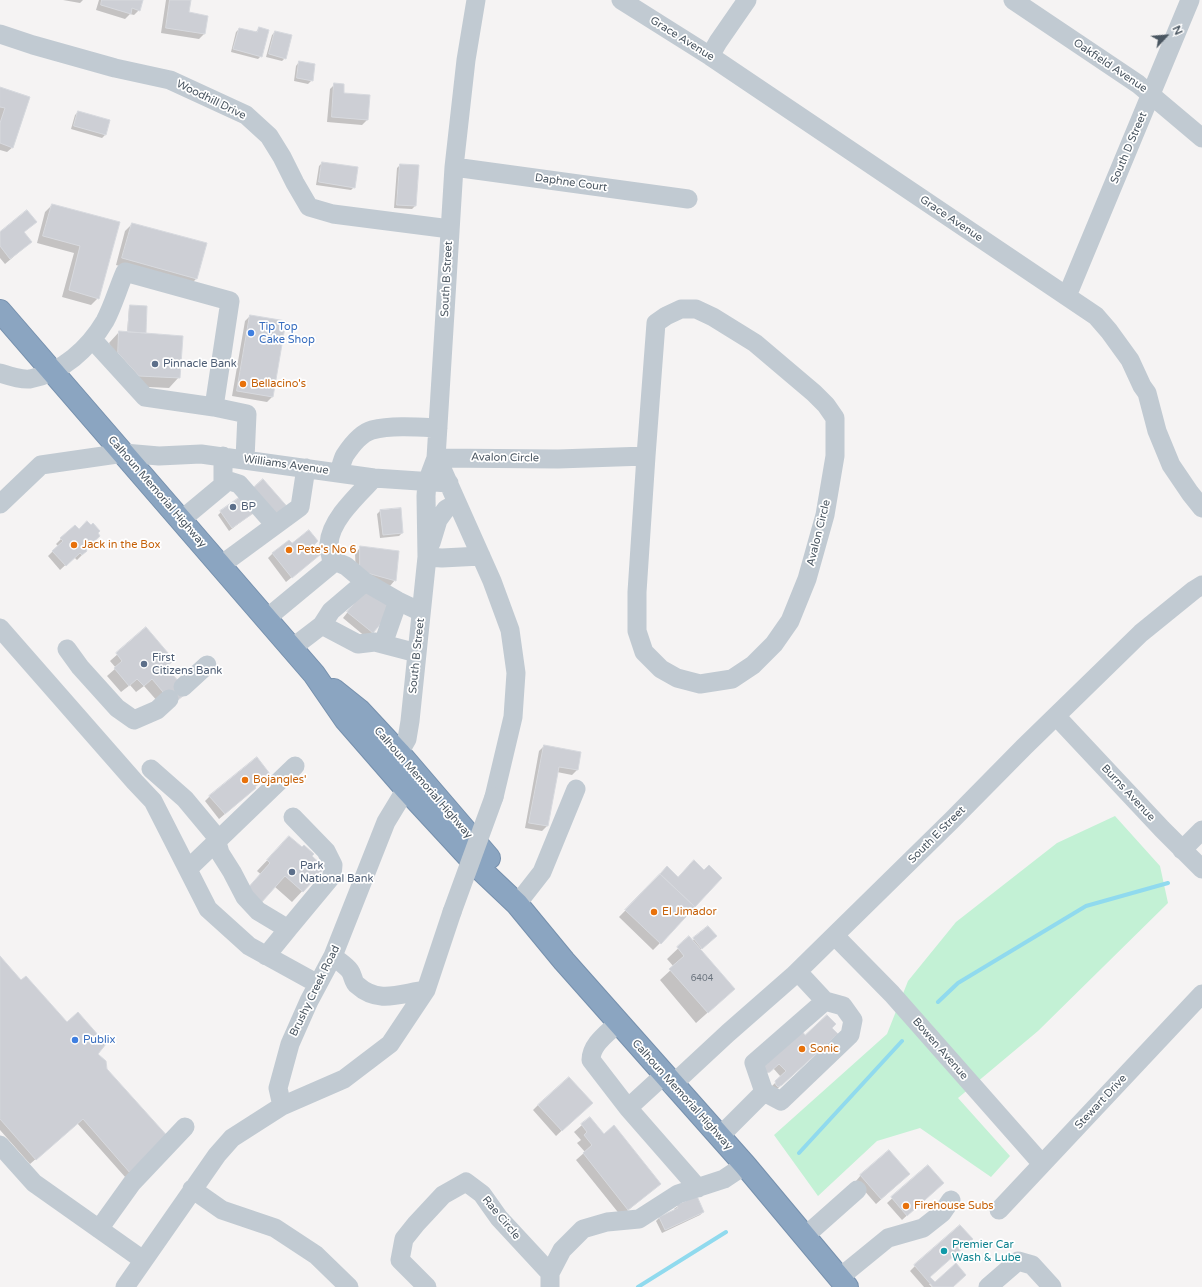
<!DOCTYPE html>
<html>
<head>
<meta charset="utf-8">
<style>
	body { margin:0 }
	#map { position:relative; width:1202px; height:1287px; overflow:hidden; background:#f5f3f3; font-family:"Varela Round",sans-serif }
	canvas { display:block }
	.north { position:absolute; left:1146px; top:16px; width:40px; height:40px; -webkit-text-stroke:3px #fff; paint-order:stroke; rotate:64deg; font-size:11px; font-weight:700; line-height:16px; text-align:center; color:#4a5661 }
	.north::after { content:''; display:block; margin:auto; width:14px; height:18px; background:#4a5661; clip-path:polygon(50% 0,100% 100%,50% 72%,0 100%) }
</style>
</head>
<body>
<div id="map">
<canvas width="1202" height="1287"></canvas>
<div class="north">N</div>
</div>
<script>
const c = document.querySelector('canvas').getContext('2d');
c.lineJoin = 'round';
function fill(path, color) { c.fillStyle = color; c.fill(path, 'evenodd'); }
function strokePath(path, color, width, dash) { c.strokeStyle = color; c.lineWidth = width; c.lineCap = dash ? 'butt' : 'round'; c.setLineDash(dash || []); c.stroke(path); }
function write(font, color, halo, rows, align = 'center') {
  c.font = font + ' "Varela Round",sans-serif'; c.lineWidth = 3.5; c.setLineDash([]); c.textBaseline = 'middle'; c.strokeStyle = halo; c.fillStyle = color; for (const [text, x, y, turn = 0] of rows) {
    c.save(); c.translate(x, y); c.rotate((+turn || 0) * Math.PI / 180); c.textAlign = isNaN(turn) ? turn : align; if (halo) c.strokeText(text, 0, 0); c.fillText(text, 0, 0); c.restore();
  }
}
fill(new Path2D(`
	M1115,816l45,50 8,37 -130,128 -80,67 52,58 -19,21 -71,-49 -43,13 -59,55 -44,-61 113,-101 21,-53 48,-59 101,-79z`), '#c3f1d5');
fill(new Path2D(`
	M63,0h20l-3,3z
	M99,0h43l-3,10 -5,5 -4,-1 -5,5 -29,-9z
	M166,0h24l-3,13 17,21 -5,5 -38,-6z
	M259,28l2,28 -3,3 -27,-7 5,-20 3,-3 16,4z
	M275,32l10,26 -3,3 -16,-4 6,-22z
	M299,62l13,18 -4,4 -14,-3 2,-15z
	M335,84l32,36 -5,5 -35,-3 3,-33z
	M0,88l29,10 -16,49 -6,5 -7,-2z
	M78,112l27,23 -3,3 -31,-9 4,-14z
	M322,163l32,24 -3,3 -35,-5 3,-19z
	M400,165l15,41 -3,3 -18,-1 3,-40z
	M52,205l66,17 -20,76 -7,7 -29,-8 12,-44 -37,-10 8,-31z
	M35,222l-12,11 8,9 -26,22 -5,-6v-25z
	M132,224l64,55 -7,7 -73,-21 9,-34z
	M130,306l16,1 -1,27 34,43 -10,11 -41,-2 -19,-43 10,-11 8,1 2,-25z
	M250,316l22,81 -5,5 -35,-6 13,-75z
	M380,511l22,22 -3,3 -19,2 -3,-24z
	M221,512h33l-25,19 -11,-16z
	M79,530l7,21 -9,9 -3,-3 -14,13 -12,-14 10,-10 -2,-2 5,-5z
	M291,545l29,9 -34,28 -18,-24 5,-5z
	M360,548l35,32 -5,6 -34,-10 -1,-23z
	M362,594l30,16 -25,28 -24,-20z
	M146,629l20,38 20,25 -20,19 -22,-25 -8,6 -6,-7 -9,7 -14,-16 9,-8 -6,-7z
	M544,746l36,7 -3,17 -5,5 -15,-3 -10,54 -5,5 -17,-3 14,-77z
	M254,787l1,1 -5,5 -31,26 -14,-18 5,-5z
	M289,837l35,31 -32,34 -35,-31z
	M667,868l-7,75 -7,7 -34,-33z
	M708,927l4,13 -12,10 34,39 -38,34 -36,-43 14,-13 -7,-8 22,-21 3,3z
	M0,958l21,24 46,42 29,30 10,15 63,70 -43,39 -49,-55 -47,41 -30,-34z
	M805,1036l27,3 -56,51 -5,-3 10,-10 -8,-9 -12,10z
	M538,1105l48,3 -30,28 -23,-26z
	M590,1118l14,17 56,49 -39,32 -45,-56 9,-8 -8,-9 4,-3 -7,-8z
	M928,1166l9,22 -35,32 -15,-17z
	M861,1175l43,4 -28,25 -20,-23z
	M678,1206l25,6 -3,3 -38,18 -6,-12 3,-3 16,-7 -1,-2z
	M915,1266l19,17 18,4h-17l-3,-3h-3l3,3h-8l-14,-16z`), '#0003');
strokePath(new Path2D(`
	M938,1002l20,-19 128,-77 82,-23
	M799,1153l103,-112
	M638,1287l88,-55`), '#90daee', 4);
const building = new Path2D(`
	M102,0h41l-3,11 -8,-3 -1,6 -30,-9z
	M170,0h21l-2,12 19,4 -3,18 -39,-6z
	M259,27l10,3 -7,27 -29,-8 6,-21 18,4z
	M275,31l17,4 -6,24 -17,-5z
	M299,61l16,3 -2,17 -16,-3z
	M334,83l10,1v9l26,2 -2,25 -36,-3z
	M0,87l30,10 -17,51 -13,-5v-20l5,-15 -5,-1z
	M78,111l32,9 -4,15 -32,-9z
	M322,162l36,5 -3,21 -36,-6z
	M400,164l19,1 -3,41 -19,-1z
	M52,204l68,18 -21,77 -30,-9 11,-44 -37,-10z
	M27,210l10,12 -13,10 8,10 -22,17 -10,-13v-14z
	M132,223l75,20 -10,36 -75,-21z
	M130,305l17,1 -1,27 -18,-1z
	M250,315l36,6 -13,76 -36,-6z
	M119,331l64,5 -3,42 -41,-2 -21,-23z
	M263,479l28,32 -14,13 -28,-32z
	M243,495l12,17 -23,16 -12,-17z
	M401,508l2,25 -20,2 -3,-25z
	M87,521l4,4 2,-2 7,8 -2,2 2,3 -14,13 1,2 -5,4 -2,-2 -14,13 -14,-15 11,-10 -3,-3 15,-13 4,4z
	M309,530l9,11 -4,4 7,9 -29,24 -20,-25 17,-13 3,3z
	M360,546l39,5 -3,30 -36,-10z
	M367,588l26,21 -20,24 -26,-21z
	M146,627l28,33 -8,7 22,25 -15,12 -21,-25 -8,7 -7,-7 -8,7 -15,-18 8,-7 -6,-8z
	M544,745l37,7 -3,18 -19,-3 -11,59 -19,-3z
	M257,757l13,17 -15,13 1,1 -31,26 -16,-18z
	M289,836l13,11 2,-2 10,9 -2,2 13,12 -22,24 -18,-16 -24,27 -15,-13 24,-27 -3,-3z
	M694,860l10,10 5,-5 13,13 -27,29 -35,-33 7,-8 11,11z
	M660,874l35,33 -34,37 -36,-34z
	M708,926l9,10 -15,13 -9,-11z
	M689,936l46,53 -27,24 -39,-44 15,-13 -7,-9z
	M0,956l21,24 5,-4 41,46 11,-10 28,32 -8,10 8,7 1,8 63,70 -39,35 -48,-55 -47,41 -36,-41z
	M827,1015l9,9 -4,4 6,6 -56,51 -4,2 -2,-2 -1,-4 11,-10 -7,-7 -9,8 -4,1 -2,-7 38,-35 3,4z
	M569,1077l24,26 -31,28 -24,-26z
	M590,1117l14,17 10,-9 47,59 -33,26 -45,-57 9,-8 -8,-10 3,-3 -6,-8z
	M889,1150l21,24 -29,25 -21,-24z
	M928,1165l16,18 -37,33 -16,-19z
	M697,1196l7,16 -39,18 -6,-13 19,-9 -1,-3z
	M960,1225l13,14 -43,38 5,5 21,-19 10,12 -13,12h-20l-19,-22z`);
fill(building, '#cdcfd5');
strokePath(building, '#d7d9de', 1);
const highway = new Path2D(`
	M0,311l314,363 31,45 61,70 73,79 38,36 47,57 181,204 102,122
	M334,690l25,20 40,43 90,105`);
strokePath(highway, '#7690ad', 24);
strokePath(new Path2D(`
	M621,0l89,56 386,260 13,15 21,29 12,26 5,7 10,38 14,34 19,28 12,15
	M1013,0l125,84 64,54
	M0,34l33,11 82,23 55,12 76,35 23,21 13,21 13,26 14,24 24,7 117,15
	M710,56l8,-14 29,-42
	M454,167l234,32
	M1067,296l123,-296
	M681,309h15l17,8 42,26 59,50 12,12 9,13v38l-10,59 -18,64 -17,42 -16,23 -21,21 -21,14 -32,5 -23,-6 -16,-9 -17,-17 -7,-21v-39l9,-136 10,-133 10,-7z
	M93,340l52,57 69,10
	M0,373c9,3 20,7 30,6 32,-6 59,-31 75,-58 8,-15 13,-33 20,-49l105,29 -16,106 33,7 -2,45
	M436,458l122,1 88,-3
	M443,471l49,110 18,49 6,43 -3,44 -19,80
	M339,473c2,-6 3,-13 6,-18 6,-9 16,-22 27,-25 20,-5 46,-3 66,-2
	M223,479l16,5 36,41
	M0,504l41,-39 83,-12 35,3 42,-2 173,24 75,5
	M181,520l42,-35v-29
	M431,543l7,-23 8,-11 11,-6
	M427,557l15,1 39,-2
	M332,560l14,6 19,16 33,19 23,11
	M221,565l79,-58 6,-39
	M267,618l64,-53c2,-8 -3,-13 -2,-21 1,-24 29,-49 45,-66
	M322,625l36,19 17,-2 42,11
	M0,628l135,154 18,19 55,108 41,37 69,38
	M383,644l15,-43
	M292,648l30,-23 9,-14 34,-29
	M67,649l13,18 37,41 17,12 23,-10 12,-11
	M183,687l24,-22
	M1056,716l106,113 40,40
	M399,753l8,-14 3,-18 17,-164 -1,-61 1,-14 9,-24 18,-291 12,-107 10,-60
	M151,769l34,30 30,36 5,18 12,19 13,25 13,14 30,18 44,-53 1,-11 -7,-14 -33,-34
	M1182,850l20,-20
	M188,869l107,-103
	M517,904l25,-32 34,-83
	M835,936l57,58 150,170
	M266,956l22,-27
	M333,956c5,5 13,9 17,15 3,4 3,11 7,14 22,20 44,8 69,5
	M798,972l27,29 18,5 10,14 -3,15 -69,66 -17,-9 -10,-29 71,-62
	M618,1023c-10,10 -27,21 -27,37l37,48
	M664,1075l-36,33 70,80
	M672,1085l56,-52 65,-57 159,-156 72,-73 117,-114 53,-43 8,-5
	M282,1106l-4,-18 12,-44 19,-43 24,-45 53,-134 20,-33
	M719,1137l45,-45
	M0,1145l34,38 109,77
	M192,1189l30,21 53,18 41,27 33,32
	M999,1210l203,-216
	M99,1229l33,-46 53,-56
	M804,1237l53,-47
	M839,1278l49,-40 35,-10 19,-15 9,-13
	M125,1287l92,-132 15,-17 50,-32 62,-27 46,-35 36,-54 26,-78
	M427,1287l-27,-27 4,-21 12,-15 27,-29 23,-13 16,12 17,24 51,55
	M550,1287v-14l12,-23 21,-21 24,-7 32,-3 39,-25 46,-15 21,-14
	M988,1287l30,-26 14,4 20,22`), '#c1cad2', 19);
strokePath(highway, '#8ba5c1', 22);
strokePath(new Path2D(`
	M452,912l42,-115`), '#c1cad2', 19);
for (const [x, y, r, color] of [
	[251,333,4,"#3f7fe0"],
	[155,364,4,"#5c6f8a"],
	[243,384,4,"#e8710a"],
	[233,507,4,"#5c6f8a"],
	[74,545,4,"#e8710a"],
	[289,550,4,"#e8710a"],
	[144,664,4,"#5c6f8a"],
	[245,780,4,"#e8710a"],
	[292,872,4,"#5c6f8a"],
	[654,912,4,"#e8710a"],
	[75,1040,4,"#3f7fe0"],
	[802,1049,4,"#e8710a"],
	[906,1206,4,"#e8710a"],
	[944,1251,4,"#0f9aa8"]
]) { const dot = new Path2D(); dot.arc(x, y, r, 0, 2 * Math.PI); c.fillStyle = color; c.fill(dot); strokePath(dot, '#fff', 1.5); }
write('9px', '#6b747e', null, [
	["6404",702,979]
]);
write('11px', '#4a5661', '#fff', [
	["Grace Avenue",682,39,32],
	["Oakfield Avenue",1110,66,34],
	["Woodhill Drive",211,100,26],
	["South D Street",1129,148,-67],
	["Daphne Court",571,183,8],
	["Grace Avenue",951,219,34],
	["South B Street",447,279,-87],
	["Avalon Circle",505,458,1],
	["Williams Avenue",286,465,8],
	["Calhoun Memorial Highway",157,492,49],
	["Avalon Circle",819,533,-76],
	["South B Street",417,656,-84],
	["Calhoun Memorial Highway",423,783,49],
	["Burns Avenue",1128,793,47],
	["South E Street",937,835,-45],
	["Brushy Creek Road",315,991,-64],
	["Bowen Avenue",940,1049,49],
	["Calhoun Memorial Highway",682,1095,48],
	["Stewart Drive",1101,1102,-47],
	["Rae Circle",501,1218,50]
]);
write('11px', '#366cbe', '#fff', [
	["Tip Top",259,327],
	["Cake Shop",259,340],
	["Publix",83,1040]
], 'left');
write('11px', '#4e5e75', '#fff', [
	["Pinnacle Bank",163,364],
	["BP",241,507],
	["First",152,658],
	["Citizens Bank",152,671],
	["Park",300,866],
	["National Bank",300,879]
], 'left');
write('11px', '#c56008', '#fff', [
	["Bellacino's",251,384],
	["Jack in the Box",82,545],
	["Pete's No 6",297,550],
	["Bojangles'",253,780],
	["El Jimador",662,912],
	["Sonic",810,1049],
	["Firehouse Subs",914,1206]
], 'left');
write('11px', '#0d838f', '#fff', [
	["Premier Car",952,1245],
	["Wash & Lube",952,1258]
], 'left');
</script>
</body>
</html>
